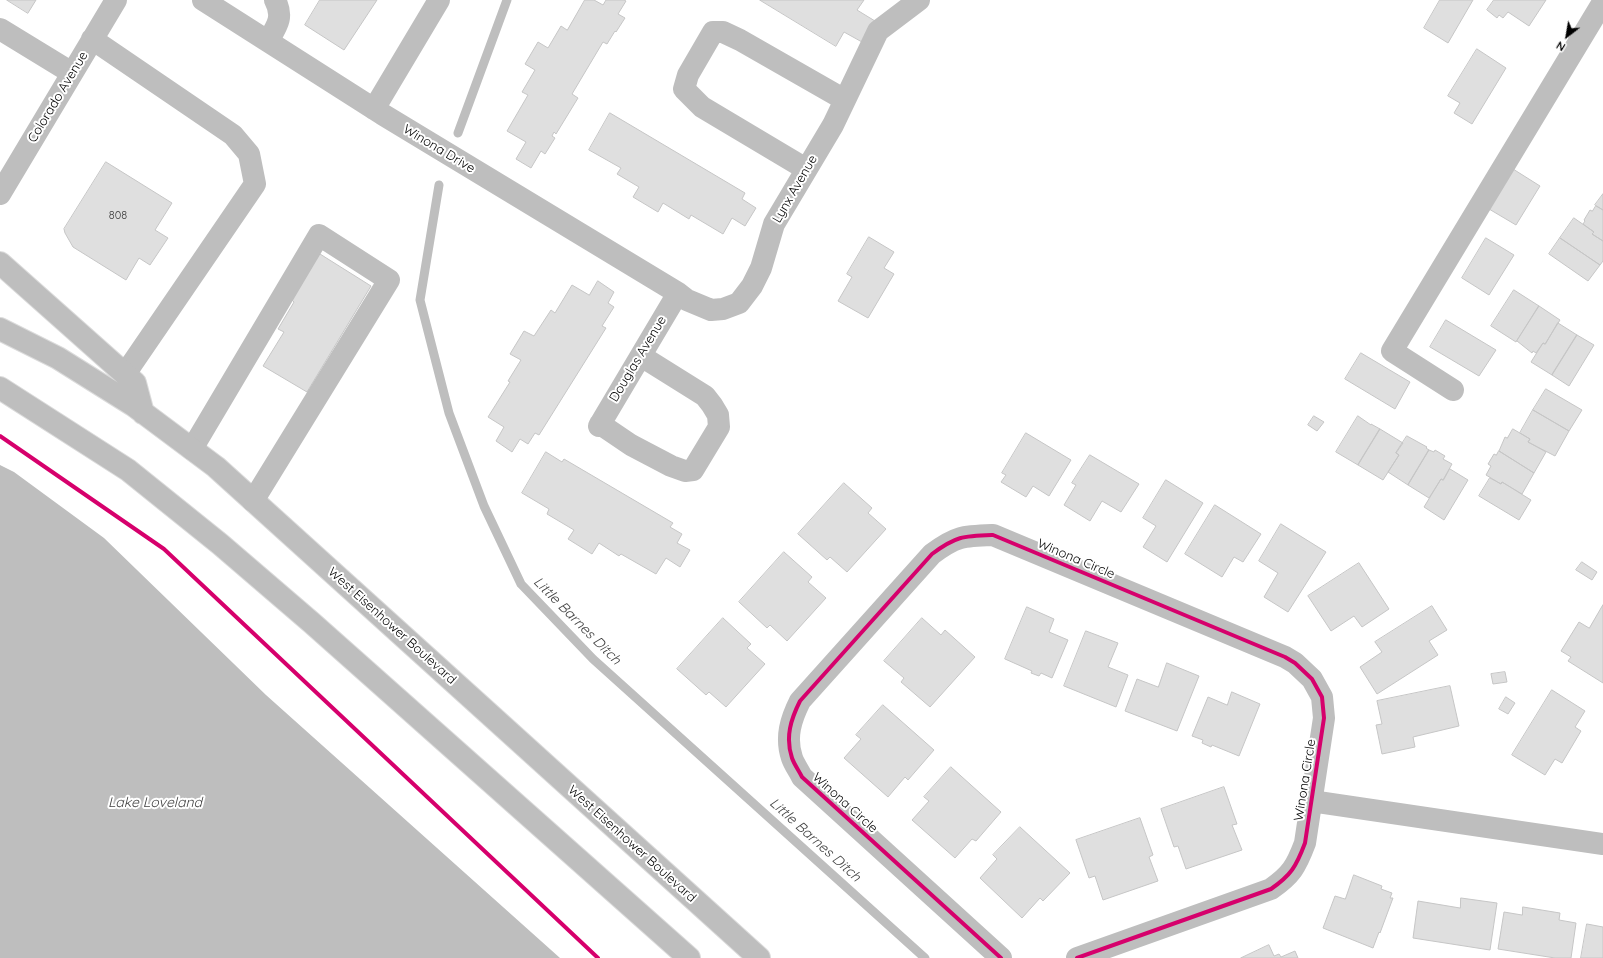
<!DOCTYPE html>
<html>
<head>
<meta charset="utf-8">
<style>
	body { margin:0 }
	#map { position:relative; width:1603px; height:958px; overflow:hidden; background:#fff; font-family:Quicksand,sans-serif }
	canvas { display:block }
	.north { position:absolute; left:1547px; top:16px; width:40px; height:40px; -webkit-text-stroke:3px #fff; paint-order:stroke; rotate:211deg; font-size:11px; font-weight:700; line-height:16px; text-align:center; color:#000 }
	.north::after { content:''; display:block; margin:auto; width:14px; height:18px; background:#000; clip-path:polygon(50% 0,100% 100%,50% 72%,0 100%) }
</style>
</head>
<body>
<div id="map">
<canvas width="1603" height="958"></canvas>
<div class="north">N</div>
</div>
<script>
const c = document.querySelector('canvas').getContext('2d');
c.lineJoin = 'round';
function fill(path, color) { c.fillStyle = color; c.fill(path, 'evenodd'); }
function strokePath(path, color, width, dash) { c.strokeStyle = color; c.lineWidth = width; c.lineCap = dash ? 'butt' : 'round'; c.setLineDash(dash || []); c.stroke(path); }
function write(font, color, halo, rows, align = 'center') {
  c.font = font + ' Quicksand,sans-serif'; c.lineWidth = 4; c.setLineDash([]); c.textBaseline = 'middle'; c.strokeStyle = halo; c.fillStyle = color; for (const [text, x, y, turn = 0] of rows) {
    c.save(); c.translate(x, y); c.rotate((+turn || 0) * Math.PI / 180); c.textAlign = isNaN(turn) ? turn : align; if (halo) c.strokeText(text, 0, 0); c.fillText(text, 0, 0); c.restore();
  }
}
fill(new Path2D(`
	M0,465l14,7 90,66 162,157 294,263h-560z`), '#bebebe');
strokePath(new Path2D(`
	M458,133l49,-133
	M439,185l-19,115 29,113 35,93 37,78 72,75 332,299`), '#bebebe', 9);
const building = new Path2D(`
	M7,0h29l-8,13z
	M320,0h57l-33,50 -39,-25z
	M585,0h9l9,5 3,-5h18l2,1 -8,13 7,4 -9,14 -1,-1 -8,13 -4,-2 -31,52 6,4 -22,36 -2,-2 -2,4 3,2 -10,16 -4,-3 -10,17 -15,-9 10,-17 -19,-11 21,-36 -6,-3 13,-22 -10,-6 13,-22 10,6 13,-22 6,4z
	M760,0h104l-7,10 18,11 -13,21 -18,-10 -8,14z
	M1440,0h33l-25,43 -24,-15z
	M1494,0h52l-17,26 -21,-14 -5,6 -4,-3 -2,3 -10,-8z
	M1477,49l29,19 -34,56 -18,-11 6,-10 -12,-7z
	M610,113l135,80 -3,6 14,9 -11,18 -13,-8 -9,16 -32,-19 -2,4 -26,-16 -5,9 -25,-15 6,-10 -22,-13 4,-6 -32,-18z
	M106,162l66,41 -17,27 13,8 -18,27 -11,-7 -13,22 -53,-33 -8,-14 -1,-4z
	M1513,169l27,17 -24,39 -27,-16z
	M1603,194v16l-8,-5z
	M1596,206l7,4v31l-11,-7 2,-2 -11,-8 2,-3 -1,-1 6,-10 2,1z
	M1574,218l20,14 -2,2 11,7v20l-3,4 -40,-27z
	M869,237l25,15 -10,16 10,6 -26,44 -30,-17 14,-24 -5,-3z
	M1486,238l28,17 -25,40 -27,-17z
	M1560,238l40,27 -12,16 -39,-27z
	M320,254l51,32 -64,106 -44,-26 21,-34 -6,-3 16,-27 -2,-2z
	M598,281l16,11 -6,11 6,4 -12,19 4,2 -67,107 -4,-2 -7,11 -8,-5 -8,13 -16,-11 8,-14 -16,-10 22,-35 -2,-1 13,-21 -11,-6 14,-23 10,5 17,-26 4,3 17,-28 17,10z
	M1514,290l25,16 -23,36 -25,-16z
	M1539,306l21,14 -15,24 -2,-1 -7,10 -3,-2 -1,2 -15,-12z
	M1446,320l50,30 -17,26 -49,-29z
	M1558,323l19,12 -25,40 -21,-13 12,-19 2,1z
	M1577,335l17,10 -25,41 -17,-11z
	M1361,353l49,29 -15,27 -50,-30z
	M1546,389l36,21 -13,21 -36,-21z
	M1533,410l36,21 -14,25 -27,-14 2,-3 -10,-6z
	M1314,416l10,6 -7,9 -9,-6z
	M1358,416l13,9v-1l9,5 -22,36 -22,-13z
	M1380,429l23,14 -7,10 3,2 -16,25 -25,-15z
	M1513,429l17,10 -2,3 18,10 -12,21 -35,-22 6,-14 2,1z
	M1026,433l45,27 -22,36 -16,-10 -7,11 -25,-15 5,-7 -4,-2z
	M1407,436l20,11 -1,1 3,2 -21,35 -20,-13 11,-17 -3,-2z
	M1429,450l5,2 1,-2 10,6 -2,3 9,5 -9,16 -2,-1 -12,19 -21,-13z
	M1499,451l35,22 -12,21 -20,-12 -1,2 -15,-9 5,-9 -3,-2 6,-10 2,1z
	M546,452l16,10 2,-3 109,64 -3,4 12,7 -5,9 13,7 -10,17 -14,-9 -10,16 -35,-20 -2,2 -20,-13 -7,11 -24,-15 6,-9 -27,-16 2,-5 -27,-16z
	M1090,455l49,29 -18,28 -19,-11 -12,20 -26,-16 12,-20 -4,-2z
	M1450,469l18,11 -24,40 -20,-13 17,-28 2,1z
	M1490,478l11,6 1,-2 29,18 -12,20 -40,-24z
	M1166,480l37,23 -36,59 -24,-15 13,-21 -13,-8z
	M844,483l28,25 -4,5 18,16 -39,43 -17,-15 -3,3 -29,-26z
	M1215,505l46,29 -18,28 -9,-5 -12,20 -37,-23z
	M1281,524l45,28 -38,60 -24,-15 14,-24 -19,-12z
	M784,552l28,25 -4,5 18,16 -39,43 -17,-16 -3,3 -28,-26z
	M1582,562l15,10 -5,8 -16,-10z
	M1359,563l30,46 -27,18 -8,-11 -23,15 -23,-35z
	M1603,605v78l-35,-22 3,-4 -10,-6 18,-29 10,6z
	M1432,606l15,24 -18,11 9,14 -61,39 -17,-27 22,-15 -7,-10z
	M1027,607l27,12 -5,13 19,8 -16,38 -11,-5 -2,3 -8,-3 1,-2 -27,-12z
	M723,618l28,26 -4,4 18,16 -39,43 -17,-15 -3,3 -29,-26z
	M922,618l19,17 4,-5 30,27 -45,50 -29,-25 3,-4 -20,-17z
	M1086,631l32,12 -10,24 20,8 -12,32 -52,-21z
	M1167,663l32,13 -22,55 -52,-20 12,-32 21,8z
	M1505,672l2,10 -14,2 -2,-10z
	M1450,686l9,40 -46,11 2,10 -33,7 -6,-29 6,-1 -5,-23z
	M1552,690l33,21 -10,16 6,4 -19,32 -7,-4 -10,16 -33,-20z
	M1232,692l28,12 -21,52 -27,-11 -1,2 -9,-4 1,-3 -11,-4 16,-39 19,8z
	M1506,697l9,6 -7,11 -9,-5z
	M883,705l51,45 -26,30 -3,-3 -17,20 -44,-39 17,-19 -5,-4z
	M951,767l50,45 -25,29 -4,-2 -17,19 -43,-38 17,-19 -5,-4z
	M1224,787l13,37 -5,1 10,25 -56,19 -8,-23 -4,1 -13,-38z
	M1140,818l13,37 -4,2 9,24 -55,19 -8,-24 -6,2 -13,-38z
	M1020,827l50,46 -27,28 -3,-3 -18,20 -42,-40 17,-19 -4,-4z
	M1354,875l28,11 -1,3 11,4 -2,5h3l-13,35 -1,-1 -6,16 -50,-20 12,-32 10,3z
	M1461,898l36,5 -7,47 -77,-12 5,-37 42,7z
	M1523,907l37,6 -1,7 17,3 -5,35h-16l-57,-9 6,-37 18,3z
	M1587,924l16,3v31h-22z
	M1269,945l5,11 5,-2 2,3 14,-6 3,7h-57z`);
fill(building, '#dfdfdf');
strokePath(building, '#c6c6c6', 1);
const highway = new Path2D(`
	M0,263l135,120 8,30
	M0,329l58,29 75,47 83,62 543,491
	M0,388l128,82 92,74 92,79 377,335`);
strokePath(highway, '#dbdbdb', 24);
strokePath(new Path2D(`
	M203,0l179,114 296,179 9,7 24,10 12,-1 16,-6 13,-17 9,-18 13,-44 59,-99 45,-94 41,-31
	M0,29l72,44
	M92,39l141,96 16,19 6,30 -130,190
	M268,41c9,-15 16,-24 7,-41
	M374,109l65,-109
	M806,169l-104,-62 -18,-18 4,-14 25,-43h10l17,8 105,60
	M0,194l116,-194
	M1453,390l-61,-39 211,-349
	M600,424l31,21 40,21 14,5 8,-1 26,-43 -1,-12 -6,-10 -7,-9 -64,-40
	M599,426l79,-133
	M192,449l127,-214 70,45 -136,221
	M1311,801l292,43
	M1001,958l-199,-181c-3,-6 -8,-13 -10,-19 -7,-21 -1,-39 8,-57l132,-147c24,-18 31,-18 61,-19l292,122 10,6 17,16 10,18 2,21 -19,125c-9,24 -14,32 -34,46l-194,69`), '#bebebe', 22);
strokePath(highway, '#bebebe', 22);
strokePath(new Path2D(`
	M0,436l164,113 434,409
	M1001,958l-199,-181c-3,-6 -8,-13 -10,-19 -7,-21 -1,-39 8,-57l132,-147c24,-18 31,-18 61,-19l292,122 10,6 17,16 10,18 2,21 -19,125c-9,24 -14,32 -34,46l-194,69`), '#d6006c', 4);
write('11px', '#383838', null, [
	["808",118,216]
]);
write('13px', '#000', '#fff', [
	["Colorado Avenue",58,97,-59],
	["Winona Drive",439,149,31],
	["Lynx Avenue",795,189,-60],
	["Douglas Avenue",638,359,-59],
	["Winona Circle",1076,559,23],
	["West Eisenhower Boulevard",392,626,42],
	["Winona Circle",1305,780,-81],
	["Winona Circle",845,803,42],
	["West Eisenhower Boulevard",632,844,42]
]);
write('italic 14px', '#434343', '#fff', [
	["Little Barnes Ditch",577,621,45],
	["Lake Loveland",155,803],
	["Little Barnes Ditch",815,840,42]
]);
</script>
</body>
</html>
